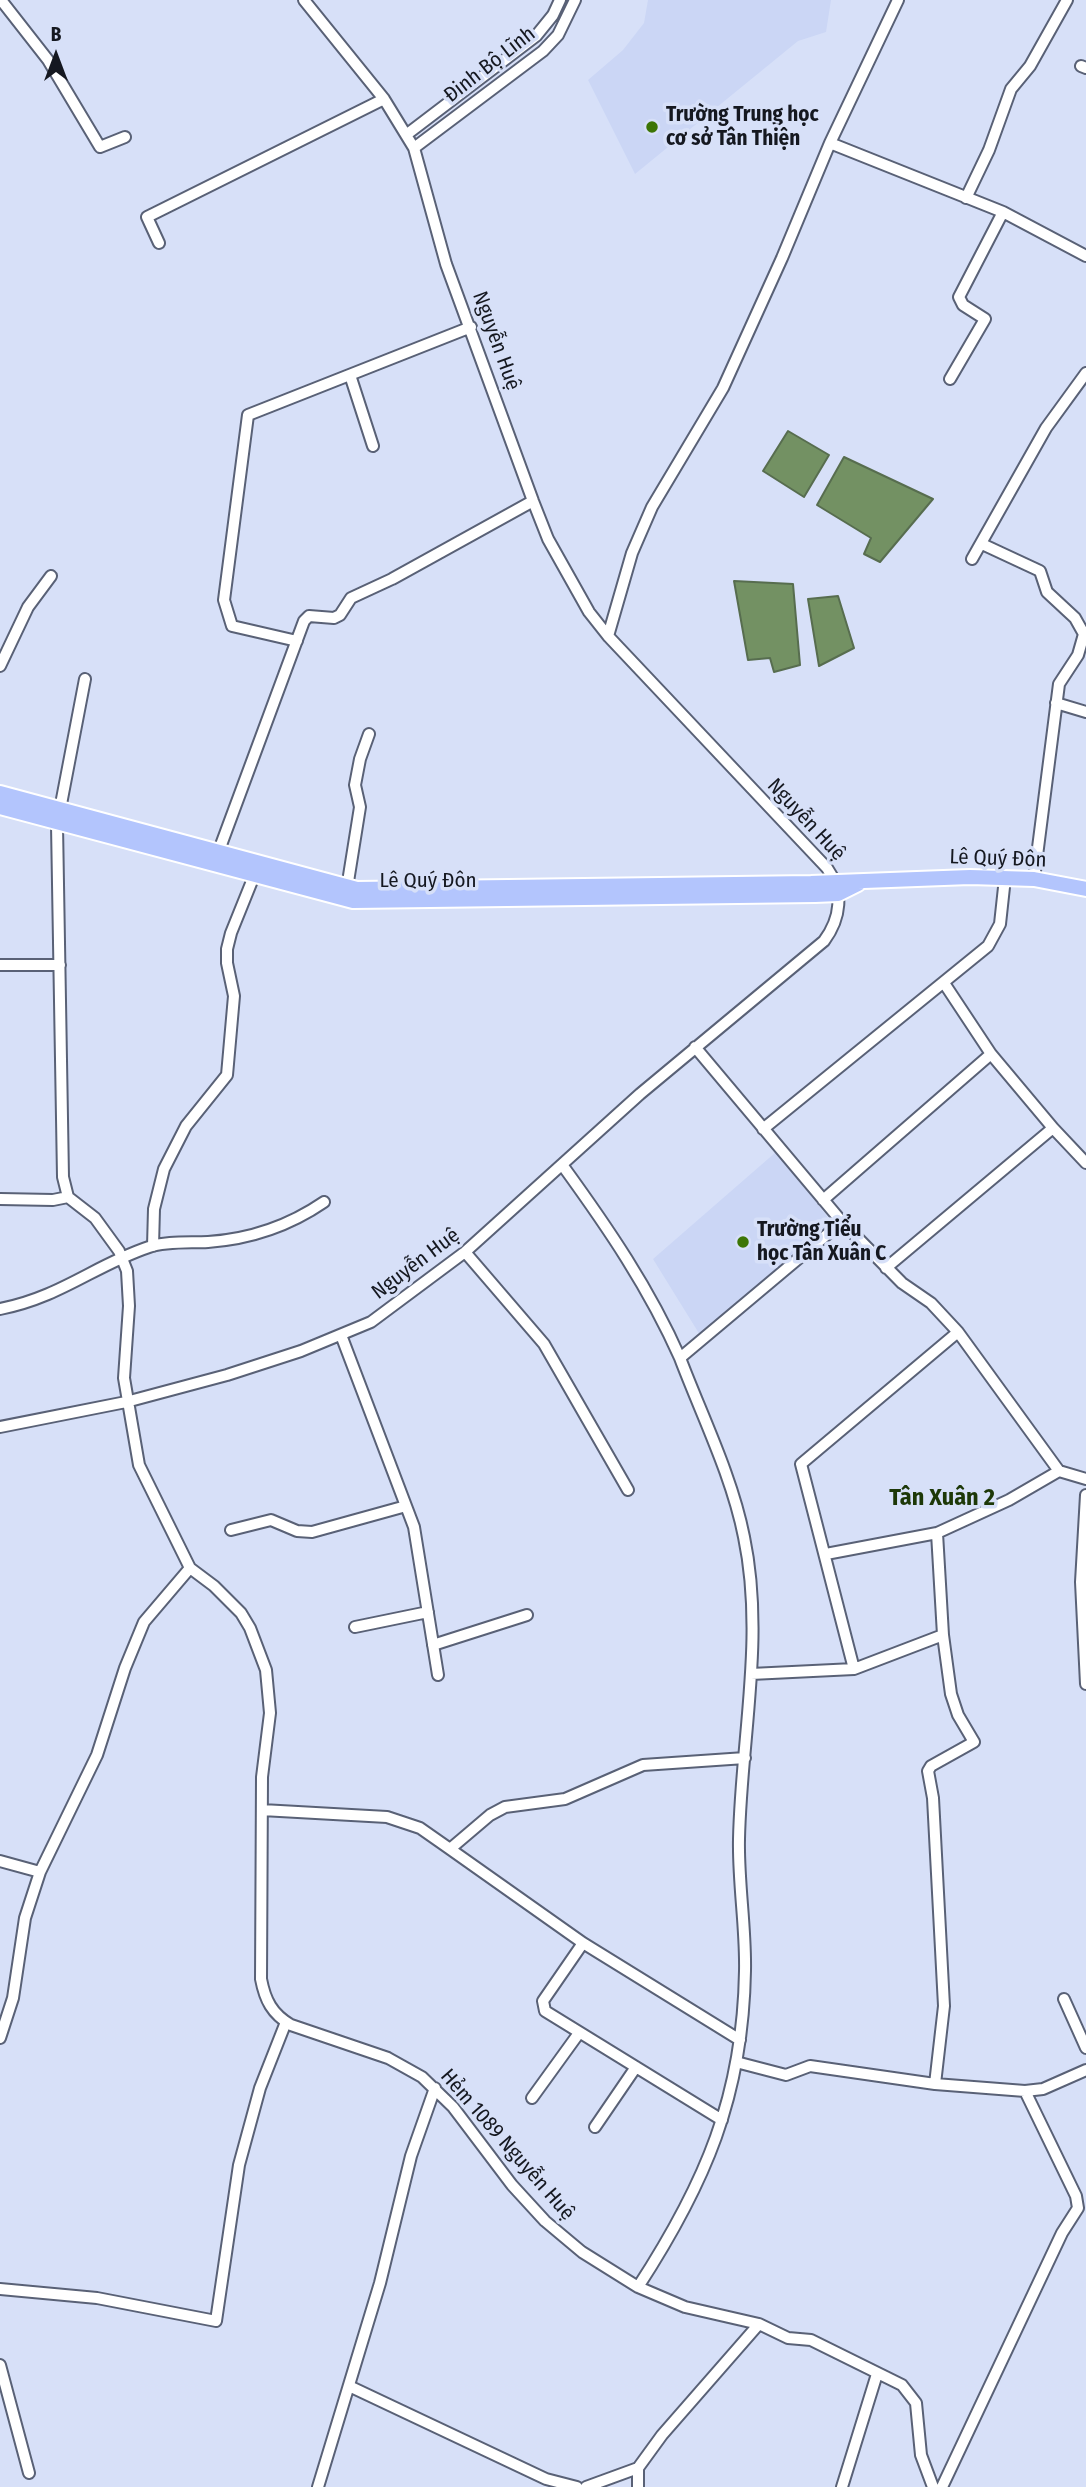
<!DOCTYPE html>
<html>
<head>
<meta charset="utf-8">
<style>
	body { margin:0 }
	#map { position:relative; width:1086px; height:2487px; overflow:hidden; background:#d7e0f8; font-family:"Fira Sans Condensed",sans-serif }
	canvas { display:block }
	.north { position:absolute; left:21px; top:21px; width:70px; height:70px; -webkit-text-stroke:5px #d7e0f8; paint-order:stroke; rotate:0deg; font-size:19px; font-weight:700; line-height:28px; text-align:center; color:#151820 }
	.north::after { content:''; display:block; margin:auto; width:24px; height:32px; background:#151820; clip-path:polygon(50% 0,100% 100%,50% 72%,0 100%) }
</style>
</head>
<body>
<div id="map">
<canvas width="1086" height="2487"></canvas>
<div class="north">B</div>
</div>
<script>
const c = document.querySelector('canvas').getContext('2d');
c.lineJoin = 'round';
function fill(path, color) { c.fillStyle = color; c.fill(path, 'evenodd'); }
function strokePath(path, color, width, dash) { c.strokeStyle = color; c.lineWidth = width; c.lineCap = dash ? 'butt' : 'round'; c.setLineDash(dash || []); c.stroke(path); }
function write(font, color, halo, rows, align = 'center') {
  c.font = font + ' "Fira Sans Condensed",sans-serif'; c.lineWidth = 7; c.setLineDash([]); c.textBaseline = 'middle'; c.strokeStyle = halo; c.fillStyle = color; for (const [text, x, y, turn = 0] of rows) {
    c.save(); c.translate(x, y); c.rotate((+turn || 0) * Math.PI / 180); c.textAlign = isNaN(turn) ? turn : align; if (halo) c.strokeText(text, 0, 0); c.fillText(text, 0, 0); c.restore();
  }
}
fill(new Path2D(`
	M648,0h183l-5,32 -28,9 -163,133 -47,-94 35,-30 21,-27z
	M776,1152l58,73 -134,110 -47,-76z`), '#cbd6f5');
const water = new Path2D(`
	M788,431l41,24 -25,42 -41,-26z
	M844,457l89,42 -53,63 -16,-8 7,-16 -54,-33z
	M734,581l59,3 7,81 -26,7 -4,-14 -22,2z
	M838,596l16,52 -35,18 -11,-67z`);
fill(water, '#739163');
strokePath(water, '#576d4f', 2);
const minor = new Path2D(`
	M1,0l47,60 52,87 25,-10
	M1081,66l5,2
	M406,135l130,-99 17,-21 7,-15
	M830,143l173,69 83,44
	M414,148l129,-97 15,-16 17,-35
	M966,198l23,-48 22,-61 19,-23 37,-66
	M159,243l-12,-26 237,-118
	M350,375l23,71
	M950,379l35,-60 -22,-14 -4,-8 44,-85
	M982,544l58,27 7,21 28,26 9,16 -6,21 -19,29 -25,195
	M972,559l74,-131 40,-55
	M608,636l24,-83 20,-46 71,-119 59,-130 48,-115 68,-143
	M297,641l-65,-15 -8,-26 24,-185 223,-88
	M0,666l28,-59 23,-31
	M85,679l-28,146 6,352 5,20 27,21 24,33 8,20 2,35 -5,72 15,87 51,103 24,18 27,27 9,15 16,42 4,43 -8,64 -1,202c4,21 11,35 30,46l97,33 34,19 31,30 59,78 33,36 37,31 56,35 47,20 74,17 29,14 23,2 91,45 14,18 5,52 12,32
	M1056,703l30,9
	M218,853l86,-232 5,-5 25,2 6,-3 11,-17 41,-19 141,-78
	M347,888l13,-81 -5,-22 5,-26 9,-25
	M0,965h60
	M944,983l47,71
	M695,1047l147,175 60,61 29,20 27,29 101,139 27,8
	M1053,1128l33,35
	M763,1129l225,-183 12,-22 5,-46
	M563,1166c45,62 86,122 117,192l162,-136
	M0,1199l53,1 15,-3
	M823,1200l168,-146 62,74 -167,140
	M153,1246l1,-37 10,-40 22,-43 41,-51 7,-79 -7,-33v-14l4,-16 23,-57
	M465,1252l79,92 84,146
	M0,1309c61,-12 95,-44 149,-62 18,-6 40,-4 59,-5 43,-3 81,-16 116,-40
	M341,1335l73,192 24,148
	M0,1427l126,-25 101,-27 74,-24 70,-29 94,-70 175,-158 184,-153c17,-23 20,-49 3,-73l-219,-232 -19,-24 -41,-73 -15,-38 -87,-237 -32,-116 -30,-49 -80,-99
	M1086,1495l-5,87 5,102
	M231,1530l40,-10 26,11 15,1 94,-26
	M826,1554l111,-21 72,-33 50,-29
	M355,1627l73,-15
	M433,1645l94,-30
	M854,1669l-53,-205 157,-132
	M751,1674l103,-5 89,-34
	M262,1810l125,7 33,11 30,21 40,-34 15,-8 60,-8 78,-34 102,-7
	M450,1849l133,94 157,97
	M0,1861l40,11
	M583,1943l-40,58 2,10 177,109
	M1064,1999l22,49
	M0,2038l13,-40 12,-80 15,-46 57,-117 28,-87 19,-46 46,-54
	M736,2062l50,13 24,-9 125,18 90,7 18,-2 43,-19
	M935,2084l9,-78 -11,-208 -5,-27 3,-5 43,-24 -16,-27 -7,-21 -8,-59 -6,-102
	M532,2098l47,-65
	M595,2127l41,-60
	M638,2287c67,-103 105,-191 107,-316 1,-44 -7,-88 -6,-132 2,-100 26,-202 5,-302 -12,-61 -42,-121 -64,-179
	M0,2289l97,9 119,23 23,-156 21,-77 26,-66
	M0,2365l29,108
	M349,2386l197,93 31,8
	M638,2468v19
	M318,2487l62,-204 31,-127 24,-68
	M586,2487l52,-19 24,-33 97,-111
	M842,2487l35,-113
	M942,2487l120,-254 16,-25 -2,-12 -51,-105`);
const major = new Path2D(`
	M0,793l357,96 454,-6 159,-6 64,2 52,10
	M0,807l353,94 462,-6 23,-1 20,-10`);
strokePath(minor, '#596176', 14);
strokePath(major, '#fff', 18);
strokePath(minor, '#fff', 10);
strokePath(major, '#b3c5fd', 14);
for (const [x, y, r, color] of [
	[652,127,7,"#3c7505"],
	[743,1242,7,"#3c7505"]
]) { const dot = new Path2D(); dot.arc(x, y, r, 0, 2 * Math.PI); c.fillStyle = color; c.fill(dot); strokePath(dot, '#d7e0f8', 2.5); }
write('21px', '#151820', '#d7e0f8', [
	["Đinh Bộ Lĩnh",490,65,-38],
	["Nguyễn Huệ",496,341,70],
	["Nguyễn Huệ",806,820,47],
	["Lê Quý Đôn",998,859,2],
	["Lê Quý Đôn",428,881],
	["Nguyễn Huệ",416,1264,-37],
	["Hẻm 1089 Nguyễn Huệ",507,2145,49]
]);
write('bold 21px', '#151820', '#d7e0f8', [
	["Trường Trung học",666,115],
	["cơ sở Tân Thiện",666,139],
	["Trường Tiểu",757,1230],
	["học Tân Xuân C",757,1254]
], 'left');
write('bold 24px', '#1d3808', '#d7e0f8', [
	["Tân Xuân 2",942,1498]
]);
</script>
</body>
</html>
